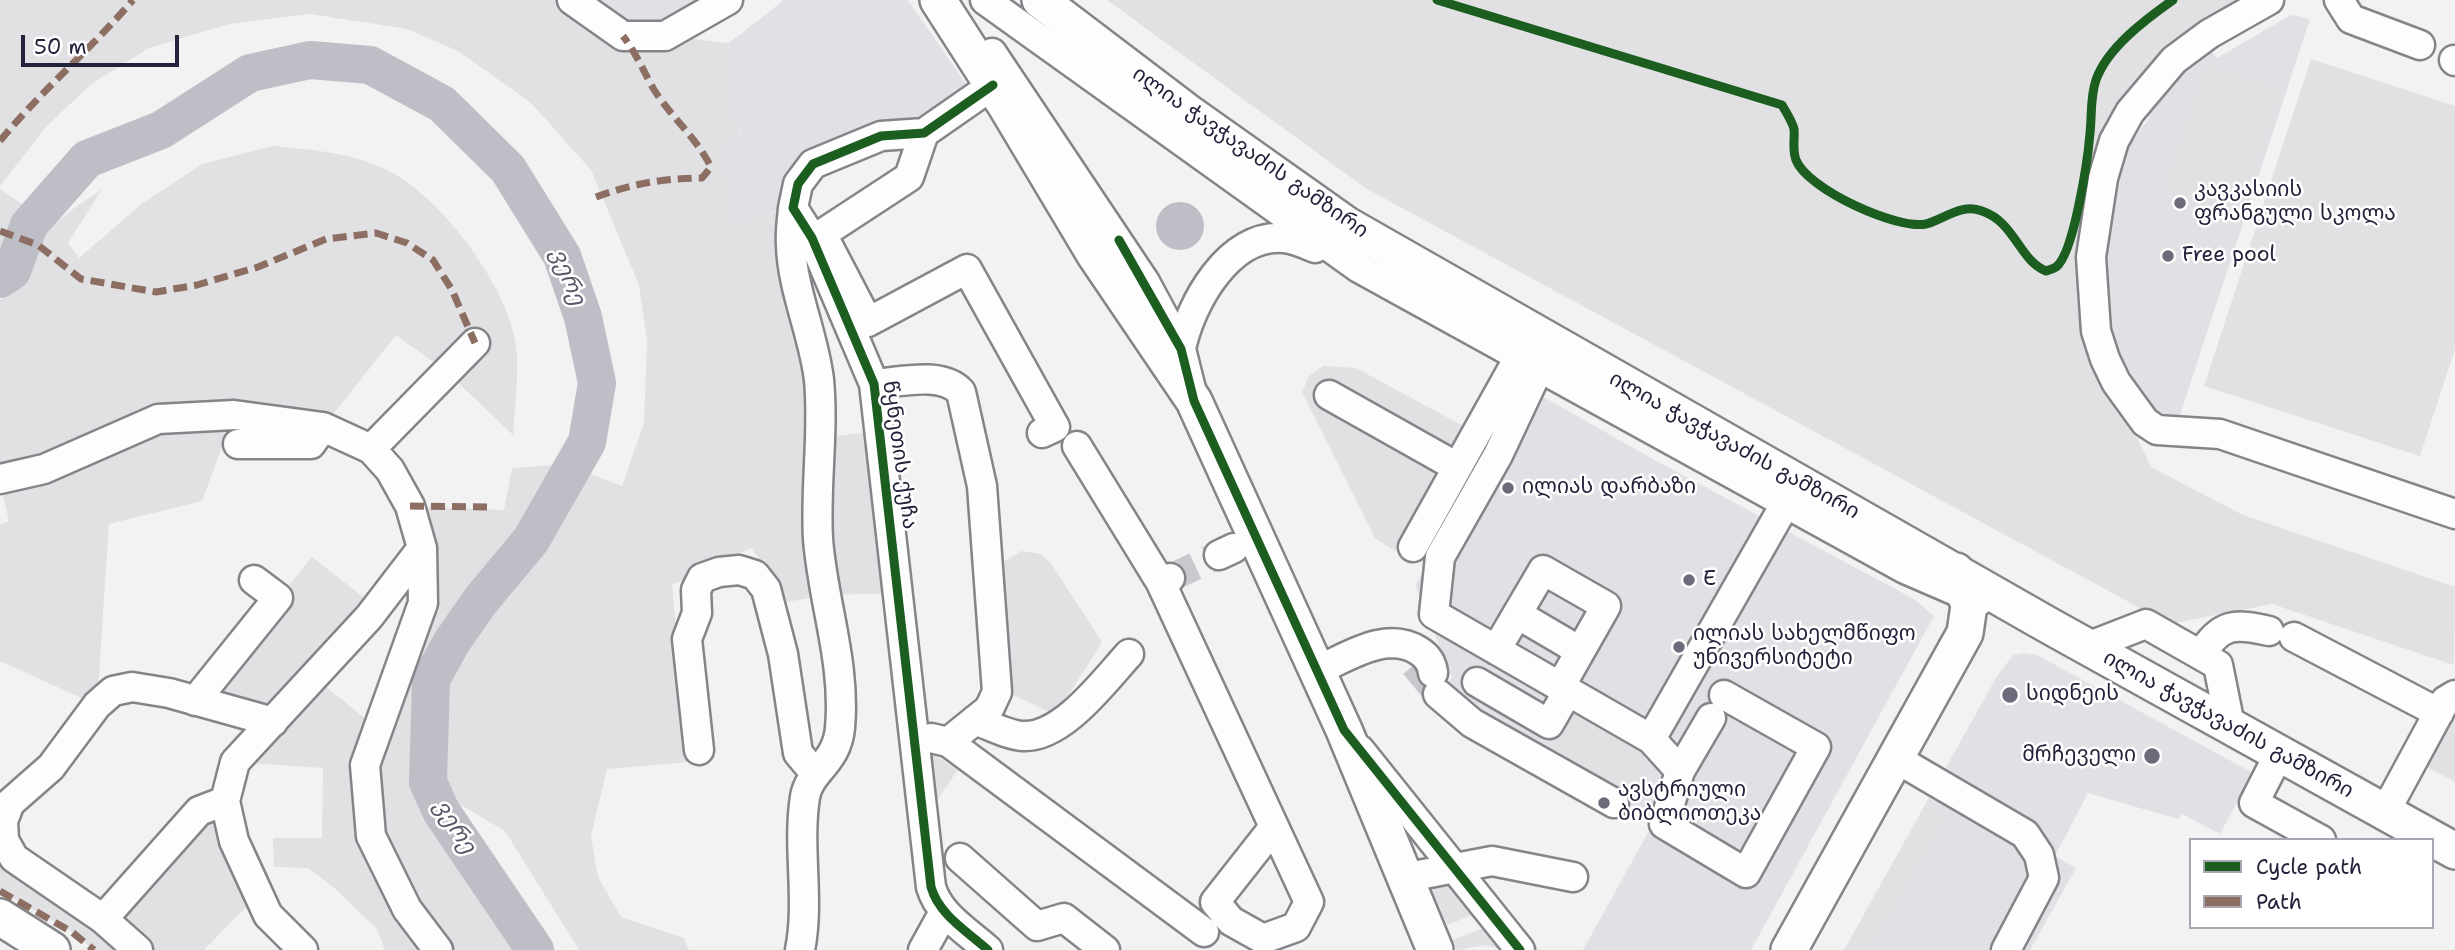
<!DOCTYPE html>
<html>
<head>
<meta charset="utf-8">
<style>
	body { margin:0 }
	#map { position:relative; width:2455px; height:950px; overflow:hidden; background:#f2f2f3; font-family:"Shantell Sans",sans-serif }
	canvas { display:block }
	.legend { position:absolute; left:2189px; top:838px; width:245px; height:91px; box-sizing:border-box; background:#fff; border:2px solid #a7a7b1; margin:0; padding:9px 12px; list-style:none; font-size:21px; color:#22223b }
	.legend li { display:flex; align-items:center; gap:14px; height:35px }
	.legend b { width:35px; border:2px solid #a7a7b1 }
	.scale { position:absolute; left:21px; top:35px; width:158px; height:32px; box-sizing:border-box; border:4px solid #22223b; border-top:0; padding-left:9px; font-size:21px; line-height:24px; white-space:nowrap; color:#22223b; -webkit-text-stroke:5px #fff; paint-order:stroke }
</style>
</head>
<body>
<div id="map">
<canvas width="2455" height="950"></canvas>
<ul class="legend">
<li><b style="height:9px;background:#1b5e20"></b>Cycle path</li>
<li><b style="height:9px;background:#8d6e63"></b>Path</li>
</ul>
<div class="scale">50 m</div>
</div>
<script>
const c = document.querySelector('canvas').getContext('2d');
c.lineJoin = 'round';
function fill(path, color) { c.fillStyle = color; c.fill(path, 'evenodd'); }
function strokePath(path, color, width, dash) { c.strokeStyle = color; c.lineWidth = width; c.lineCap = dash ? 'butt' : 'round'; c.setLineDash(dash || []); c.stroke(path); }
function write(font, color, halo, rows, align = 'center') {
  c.font = font + ' "Shantell Sans","Noto Sans Georgian",sans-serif'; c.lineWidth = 5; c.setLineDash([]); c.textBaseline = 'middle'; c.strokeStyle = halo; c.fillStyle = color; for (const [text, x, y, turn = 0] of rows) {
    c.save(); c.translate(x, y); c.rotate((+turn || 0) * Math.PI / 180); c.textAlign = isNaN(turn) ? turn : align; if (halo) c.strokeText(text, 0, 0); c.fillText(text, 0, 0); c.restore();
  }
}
fill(new Path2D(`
	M572,0h144l5,6 -98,30z
	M784,0h124l67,97 -143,58 -39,53 -59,14 -13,-75 21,-11 -16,-32 3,-61z
	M2291,15l19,4 -132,402 -19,3 -31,-44 -28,-68 1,-74 17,-71 11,-22 21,-28 -5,-6 30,-37 33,-27 9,11z
	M1519,383l132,75 263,141 20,17 -183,334h-168l72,-130 -213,-127 10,-16 -37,-92 18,-28z
	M2024,653l13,2 214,117 -18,38 -13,24 -38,-20 -4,5 -90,-26 -33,63 21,12 -46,82h-158l74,-132 -21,-13 71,-127 17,-23z`), '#e1e1e5');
fill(new Path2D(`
	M0,0h560l63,36h42l64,7 -3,61 16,33 -21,10 13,75 59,-14 26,230 61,-7 19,162 -71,2 -48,8 -7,-26 -22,-29 -79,37 17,177 -82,7 -16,67 7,41 23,40 63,21 5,12h-110l-74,-119 -54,-32 -12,-36 1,-41 7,-47 27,-47 49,-51 29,-39 33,-66 37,14 22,-63 3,-82 -8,-56 -48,-115 -60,-67 -73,-52 -51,-22 -97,-15 -81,10 -80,24 -58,36 -45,43 -46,59z
	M1107,0h1144l-97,67 -70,177 38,163 29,60 92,48 212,72 -1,78 -182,-61 -97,19 -24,-9 -784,-425z
	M2311,59l144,47v243l-35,107 -216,-70z
	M2204,62l79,26 -42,127 -79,-26z
	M273,146c41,4 86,7 123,29 51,30 118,119 121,180 1,26 -2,53 -4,80l-66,-63 -51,-37 -73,92 -89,-12 -32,86 -93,23 -12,181 -97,-44v-136l9,-4 -9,-39v-182c31,-15 24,-32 39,-56 16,-25 40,-39 63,-55l-34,54 11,15 64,-55 59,-39z
	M0,189l22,15 -22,56z
	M1323,366l33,2 111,60 -72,123 -20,-13 -73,-146 7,-16z
	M555,465l-40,79 -46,53 -44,73 -8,115 26,42 26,14 37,33 49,76h-170l-8,-21 -45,-43 -24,-18 -34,-1 -1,-29h49l1,-70 -88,-6 38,-40 -78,-21 117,-144 64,50 -61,71 62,50 46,-125 -13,-97 94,4 8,-42z
	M1021,551l19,3 10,8 52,80 -46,73 -47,-22 -10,-128z
	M1573,709l76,45 -26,45 -76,-46z
	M2451,720l4,2v60l-30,-16z
	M933,754l25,16 -24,34 -10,-48z
	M225,801l34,93 -55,56h-110l-22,-18 -72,-41v-40l103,68z
	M1925,805l21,13 -74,132h-28z
	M1452,876l28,36 -33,13 -17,-37z
	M1491,925l12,25 -17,-5 -29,5 -4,-10z`), '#e1e1e4');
fill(new Path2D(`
	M1156 226a24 24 0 1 1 48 0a24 24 0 1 1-48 0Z`), '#bebec6');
strokePath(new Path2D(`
	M0,279l12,-8 17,-46 58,-66 74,-29 89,-57 60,-13 60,5 72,39 66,65 54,87 21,61 14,66 -10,59 -56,98 -50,60 -30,43 -20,37 -3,102 13,29 94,139`), '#bebec6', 38);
strokePath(new Path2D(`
	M1170,578l49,-23
	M1414,665l24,29`), '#c8c8ce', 28, [28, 14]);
const minor = new Path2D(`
	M572,0l51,36h42l63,-36
	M985,0l374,268 546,301 74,32
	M2269,0l-60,34 -35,26 -44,52 -16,29 -11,37 -12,79 5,74 9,28 11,23 29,40 12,8 63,4 235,80
	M2339,0l12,19 69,26
	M992,53l153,229 36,67 10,40
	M2454,60l1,1
	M924,133l-15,44 -87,57 46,88 99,-53 88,158 -13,6
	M793,208c-1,12 -3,25 -2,37 1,45 23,90 28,135 5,52 -4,106 -1,159 5,64 28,124 22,189 -3,35 -31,43 -35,69 -8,50 5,103 -5,153
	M1181,349c9,-45 48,-116 103,-111 11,1 22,6 31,10
	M1539,368l-41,87 -58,102 -6,57 217,125 144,-252
	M874,384c26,-2 68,-13 87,8l21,94 15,206 -8,17 -41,33
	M1329,395l128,72
	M238,444h73l12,-17
	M1077,446l84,137
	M371,449l104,-106
	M0,479l44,-10 114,-50 76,-4 89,12 48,22 19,21 20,36 12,42 1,55 -58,162 6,71 36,73 31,41
	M1413,547l115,-206
	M1219,555l15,-7
	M1170,578l-9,5 148,319 -13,25 -33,12 -32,-18 -16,-19 59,-75
	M1517,614l63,37
	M2294,637l145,76
	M2087,647l59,-23 72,41 12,60
	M1496,650l47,-80 63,36 -46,81
	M2201,655c19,-32 34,-32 68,-24
	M1316,671c32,-14 70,-41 103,-20 8,5 13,12 14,22
	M1477,682l72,42 19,-33
	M1438,694l34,29 142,80
	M195,701l83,-103 -24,-18
	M975,720c14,5 32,15 47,16 40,3 83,-56 107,-82
	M931,738l17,4 256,190
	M1651,739l29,32 31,-53
	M699,750l-12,-111 10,-26 -1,-23 6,-12 17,-6 20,-2 16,5 11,14 17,65 15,99 10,12 11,5
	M1360,750l160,200
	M2280,752l-26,51 67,37
	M1895,758l130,76 14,21 5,23 -38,72
	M1680,771l-16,53 82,49 70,-126 -92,-52
	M2385,812l60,-111 10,-6
	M960,858l77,68 27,-8 41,32
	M1403,878l89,-17 81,16
	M103,919l96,-108 26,-10
	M138,950l-35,-31 -89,-61 -10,-18 -1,-19 7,-18 41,-36 46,-62 16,-14 19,-4 37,6 104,29
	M303,950l-35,-35 -34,-74 -9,-40 10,-39 134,-145 53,-69
	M923,950l21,-38
	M988,950c-21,-19 -49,-35 -57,-63l-57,-503 -62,-146 -19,-30 5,-24 15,-20 68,-28 43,-3 69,-48`);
const major = new Path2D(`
	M938,0l68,106 89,149 99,146 150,329 91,220
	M1040,0l146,111 161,114 701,400 407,226
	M0,917l52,33
	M1789,950l176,-317 4,-28 -13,-34`);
strokePath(minor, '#848489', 33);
strokePath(major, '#848489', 40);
strokePath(minor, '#fdfdfd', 28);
strokePath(major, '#fdfdfd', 35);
strokePath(new Path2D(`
	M0,141c41,-50 91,-92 133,-141
	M596,197c35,-13 69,-19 106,-19l9,-11c-15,-30 -41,-51 -58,-79 -10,-18 -17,-35 -30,-52
	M0,231l38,14 43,34 75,13 41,-7 61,-18 68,-28 50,-6 31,10 26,17 19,30 23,53
	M410,506l81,1
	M0,891l72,41 22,18`), '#8d6e63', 7, [14, 7]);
strokePath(new Path2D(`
	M1437,0l345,105c4,7 10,16 12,24 1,10 -2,21 2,31 11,29 101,70 130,64 18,-5 36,-21 56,-13 33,11 37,49 64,60 3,-1 7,-2 10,-4 18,-13 32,-109 34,-134 2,-17 0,-36 6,-53 11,-32 50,-61 77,-80
	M1119,240l62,109 13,52 150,329 176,220
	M988,950c-21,-19 -49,-35 -57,-63l-57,-503 -62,-146 -19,-30 5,-24 15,-20 68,-28 43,-3 69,-48`), '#1b5e20', 9);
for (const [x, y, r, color] of [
	[2180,203,7,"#6b6b7b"],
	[2168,256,7,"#6b6b7b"],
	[1508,488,7,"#6b6b7b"],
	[1689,580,7,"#6b6b7b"],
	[1679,647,7,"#6b6b7b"],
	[2010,695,9,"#6b6b7b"],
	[2152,756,9,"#6b6b7b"],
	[1604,803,7,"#6b6b7b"]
]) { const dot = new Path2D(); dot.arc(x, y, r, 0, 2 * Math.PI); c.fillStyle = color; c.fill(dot); strokePath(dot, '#fff', 2.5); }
write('21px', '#22223b', '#fff', [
	["ილია ჭავჭავაძის გამზირი",1250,153,35],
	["ილია ჭავჭავაძის გამზირი",1734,446,29],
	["წყნეთის ქუჩა",899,455,82],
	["ილია ჭავჭავაძის გამზირი",2228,725,29]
]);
write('21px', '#22223b', '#fff', [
	["კავკასიის",2194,191],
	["ფრანგული სკოლა",2194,215],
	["Free pool",2182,256],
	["ილიას დარბაზი",1522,488],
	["E",1703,580],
	["ილიას სახელმწიფო",1693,635],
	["უნივერსიტეტი",1693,659],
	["სიდნეის",2026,695],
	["მრჩეველი",2136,756,"right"],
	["ავსტრიული",1618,791],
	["ბიბლიოთეკა",1618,815]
], 'left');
write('italic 23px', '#58586b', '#fff', [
	["ვერე",567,277,68],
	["ვერე",454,827,58]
]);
</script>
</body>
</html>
